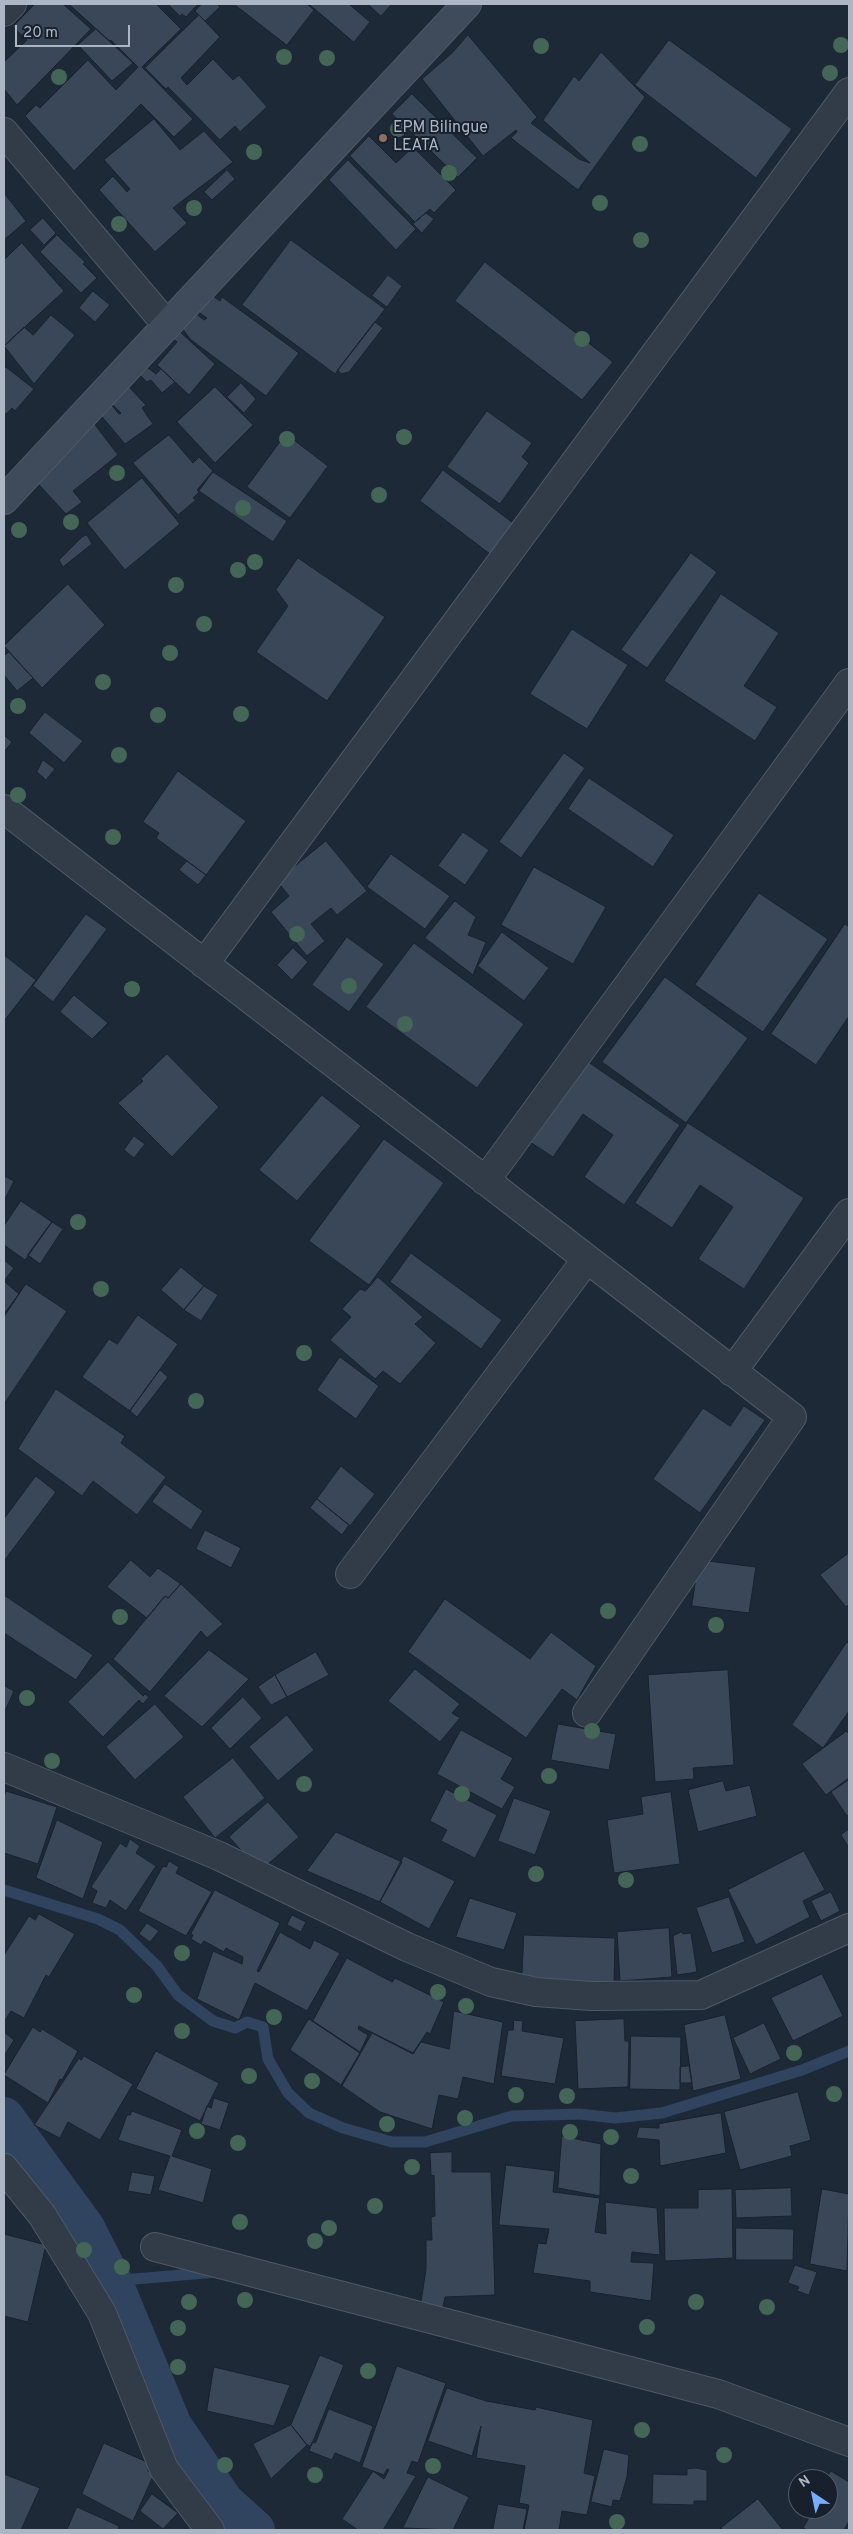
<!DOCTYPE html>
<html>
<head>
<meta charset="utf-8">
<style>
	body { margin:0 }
	#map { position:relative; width:853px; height:2534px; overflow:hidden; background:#1e2938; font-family:Overpass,sans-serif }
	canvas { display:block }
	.frame { position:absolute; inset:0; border:5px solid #acb6c5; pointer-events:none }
	.north { position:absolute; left:788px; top:2469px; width:50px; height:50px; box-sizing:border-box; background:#17202c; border:1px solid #535c69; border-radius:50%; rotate:326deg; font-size:14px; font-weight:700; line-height:20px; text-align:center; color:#acb6c5 }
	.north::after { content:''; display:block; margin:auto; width:18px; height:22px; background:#77acff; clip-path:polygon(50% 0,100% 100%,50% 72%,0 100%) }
	.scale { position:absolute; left:15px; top:25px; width:115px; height:22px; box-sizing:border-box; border:2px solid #acb6c5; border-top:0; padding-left:6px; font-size:15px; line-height:18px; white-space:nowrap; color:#acb6c5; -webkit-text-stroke:4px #17202c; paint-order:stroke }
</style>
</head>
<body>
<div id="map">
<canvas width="853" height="2534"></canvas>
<div class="frame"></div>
<div class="north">N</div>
<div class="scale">20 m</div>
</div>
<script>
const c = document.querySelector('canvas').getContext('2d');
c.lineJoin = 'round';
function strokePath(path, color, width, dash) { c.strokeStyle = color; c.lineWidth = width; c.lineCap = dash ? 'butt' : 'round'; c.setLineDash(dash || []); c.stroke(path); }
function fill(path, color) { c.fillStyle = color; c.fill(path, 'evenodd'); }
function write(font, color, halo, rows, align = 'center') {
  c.font = font + ' Overpass,sans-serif'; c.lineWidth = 4; c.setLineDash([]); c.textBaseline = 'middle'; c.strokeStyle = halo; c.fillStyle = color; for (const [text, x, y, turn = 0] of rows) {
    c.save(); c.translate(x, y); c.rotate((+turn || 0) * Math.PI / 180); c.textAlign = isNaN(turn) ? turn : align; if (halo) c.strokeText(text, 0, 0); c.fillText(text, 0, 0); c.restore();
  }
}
strokePath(new Path2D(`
	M4,1890l94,29 22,11 37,36 21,29 35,26 22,7 12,-6 16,5 5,32 20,34 21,20 34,15 49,14h33l87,-26 67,-2 36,4 47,-5 140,-43 47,-19
	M112,2281l104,-9`), '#304460', 11);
strokePath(new Path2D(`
	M4,2117l81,111 27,53 60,145 52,76 31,28`), '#304460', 40);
const building = new Path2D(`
	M35,4h28l28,25 -74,76 -13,-16v-27l23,-22 -14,-13z
	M69,4h87l25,25 -39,38 51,52 -19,18 -33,-33 -67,67 -49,-55 11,-11 4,3 48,-48 28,30 22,-23 -27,-27 -1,1z
	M168,4h30l-12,13 -4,-3 -2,2z
	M202,4h15l3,3 -15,14 -10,-10z
	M234,4h73l7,6 -27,35z
	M309,4h40l21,18 -16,20z
	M368,4h24l-11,12z
	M199,15l21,22 -39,41 6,7 26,-26 20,21 6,-5 28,32 -27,25 -5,-6 -15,14 -52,-53 -2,2 -21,-21z
	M96,29l37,34 -21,18 -34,-36z
	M468,35l69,82 -6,6 48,36 11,4 -47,-43 31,-44 5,5 22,-29 44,45 -67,93 -67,-52 6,-6 -1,-2 -33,26 -61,-77 30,-26z
	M669,40l123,89 -36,49 -121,-93z
	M412,94l65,64 -19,19 -66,-63z
	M154,119l26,31 24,-19 29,31 -60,46 14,15 -32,29 -56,-62 14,-14 14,16 3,-3 -26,-29z
	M369,136l27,27 17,-16 43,43 -22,23 -4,-4 -15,13 -65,-66z
	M348,160l68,69 -20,21 -67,-70z
	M227,170l8,9 -23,21 -8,-8z
	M4,193l22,28 -22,19z
	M426,213l8,6 -12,14 -9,-9z
	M43,218l13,15 -12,12 -14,-15z
	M57,235l28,27 -2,2 14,14 -16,15 -41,-41z
	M291,240l94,69 -50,65 -93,-69z
	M22,243l42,48 -60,55v-86z
	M485,262l128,100 -31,38 -127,-99z
	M388,275l14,11 -15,21 -15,-11z
	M93,291l17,14 -15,17 -16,-14z
	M210,294l10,7 2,-4 77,56 -33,43 -76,-57 -8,-11 13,-15 9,7 3,-2 -10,-7z
	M51,315l24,20 -41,49 -30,-38 20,-19 9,8z
	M375,322l8,6 -34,44 -8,2 -3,-4z
	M178,330l37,34 -26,31 -32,-30 20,-23 -6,-5z
	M6,367l28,22 -19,22 -3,-3 -6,6 -2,-2v-43z
	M148,368l8,6 5,-5 14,13 -13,11 -11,-13 -4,2 -7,-7z
	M241,383l15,16 -12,14 -17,-16z
	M128,386l18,19 -4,3 11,16 -28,20 -27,-32 11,-10 10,12 2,-1 -11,-11z
	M215,387l38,38 -38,38 -38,-41z
	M487,411l45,32 -10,14 7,6 -29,41 -53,-37z
	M90,418l28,37 -45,36 9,11 -16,12 -37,-40z
	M286,434l42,32 -38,52 -43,-31z
	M169,435l24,28 6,-6 14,14 -16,19 2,2 -6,6 3,2 -18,15 -45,-52z
	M443,470l70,53 -23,31 -70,-53z
	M213,472l74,49 -14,21 -74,-51z
	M142,478l38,46 -55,46 -38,-47z
	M87,535l5,9 -29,23 -4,-7 23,-23z
	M691,553l26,19 -70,96 -26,-18z
	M298,558l87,59 -58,84 -71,-49 32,-46 -12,-16z
	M68,584l37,41 -63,63 -38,-42z
	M721,594l58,39 -35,53 33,21 -22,34 -91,-60z
	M572,629l56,36 -41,64 -57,-35z
	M9,652l24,26 -16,13 -13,-16v-19z
	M45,712l38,29 -19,22 -35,-30z
	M4,735l8,7 -8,10z
	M564,753l21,15 -64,90 -22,-16z
	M43,760l12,9 -9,11 -9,-8z
	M178,771l68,50 -40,54 -50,-37 3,-5 -16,-11z
	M589,778l85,57 -21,32 -85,-58z
	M463,832l26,18 -24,35 -27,-19z
	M326,841l41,50 -30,24 -6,-7 -20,16 14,17 -18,15 -36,-44 18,-16 -12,-15z
	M391,854l59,42 -25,33 -58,-42z
	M187,861l19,14 -8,10 -19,-15z
	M534,867l72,40 -33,57 -72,-39z
	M759,893l69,46 -65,93 -68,-47z
	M455,901l21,16 -8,18 18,7 -13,33 -48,-37z
	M86,914l21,15 -54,73 -20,-16z
	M845,924l4,3v89l-33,49 -45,-31z
	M502,932l47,36 -25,33 -46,-35z
	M347,937l37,27 -35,48 -37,-27z
	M414,943l110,81 -47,64 -111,-81z
	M293,948l15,14 -16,18 -15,-15z
	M4,955l32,25 -32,41z
	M665,977l83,61 -62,85 -84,-61z
	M74,995l34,28 -16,16 -32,-27z
	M167,1054l52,53 -47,50 -54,-54 25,-22 -2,-2z
	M581,1057l99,68 -56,80 -40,-28 29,-42 -30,-21 -30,43 -29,-19z
	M322,1095l39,31 -64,75 -38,-31z
	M688,1123l116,75 -60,91 -46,-30 35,-52 -33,-22 -28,43 -37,-25z
	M134,1136l11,8 -11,14 -10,-8z
	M384,1139l60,44 -75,102 -60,-44z
	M4,1176l10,5 -10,20z
	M21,1201l31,21 -27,38 -21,-15v-19z
	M52,1222l11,7 -23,35 -12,-9z
	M411,1253l91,67 -21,29 -91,-67z
	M4,1260l10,8 -10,13z
	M181,1267l23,19 -20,24 -23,-20z
	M378,1277l45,40 -8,7 21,19 -36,41 -17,-13 -8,8 -45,-39 21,-23 -9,-8 18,-20 5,2z
	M4,1281l15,13 -15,20z
	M26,1284l41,27 -63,93v-87z
	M204,1286l14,9 -17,26 -17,-11z
	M138,1315l40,29 -48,67 -48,-34 27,-38 8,5z
	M340,1357l39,29 -23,33 -39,-29z
	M160,1370l8,7 -31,40 -7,-6z
	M56,1389l69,47 -4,7 45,34 -29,38 -44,-34 -11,15 -64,-47z
	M744,1406l21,14 -65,93 -47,-34 50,-71 27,18z
	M341,1466l34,28 -25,32 -33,-27z
	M36,1476l20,16 -52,69v-42z
	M165,1484l38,27 -12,19 -39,-28z
	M317,1499l32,26 -7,10 -32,-27z
	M205,1530l36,18 -10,20 -35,-19z
	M849,1553v51l-3,3 -26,-32z
	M131,1560l19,17 8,-9 23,16 -13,14 -3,-2 -18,22 -40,-31z
	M699,1560l57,7 -7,46 -57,-7z
	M181,1584l42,40 -16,14 -6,-7 -51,61 -37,-33 52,-63 3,2z
	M4,1595l89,60 -17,25 -72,-47z
	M445,1599l85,60 21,-27 45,34 -19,34 -15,-11 -36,49 -118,-86z
	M847,1642l2,2v67l-26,37 -31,-23z
	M209,1650l40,29 -47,48 -38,-31z
	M316,1652l13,23 -42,22 -12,-22z
	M108,1662l35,34 2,-2 4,3 -6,7 -4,-4 -36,37 -35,-35z
	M415,1669l45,35 -8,9 8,5 -20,24 -52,-41z
	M728,1670l6,95 -41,3 1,11 -39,3 -7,-107z
	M275,1675l12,22 -16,8 -13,-18z
	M5,1686l9,5 -9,20h-1z
	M243,1697l19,21 -32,31 -19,-21z
	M155,1704l29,33 -49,43 -29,-33z
	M287,1715l27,35 -36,31 -29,-34z
	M558,1724l58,10 -7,36 -58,-10z
	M461,1730l52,28 -12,21 14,8 -13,22 -65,-35z
	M847,1731l2,3v44l-23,17 -24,-31z
	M233,1758l32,40 -50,40 -32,-41z
	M849,1780v34l-2,2 -16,-24z
	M723,1781l3,10 24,-6 7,31 -59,16 -10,-42z
	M446,1789l51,26 -22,43 -34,-17 6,-11 -17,-9z
	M6,1791l51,16 -19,57 -34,-11v-55z
	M671,1792l9,72 -66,9 -7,-53 36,-6 -2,-17z
	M514,1798l37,13 -16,44 -37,-14z
	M268,1802l31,35 -39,34 -31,-34z
	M57,1820l46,22 -20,57 -47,-21z
	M849,1829v19l-8,-13z
	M336,1832l66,30 -22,40 -73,-31z
	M130,1839l10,7 -4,7 20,13 -30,45 -16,-11 -4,8 -14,-5 5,-12 -6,-4 29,-44 6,4z
	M804,1851l21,39 -22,11 7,16 -54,28 -28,-55z
	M404,1856l51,25 -26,48 -49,-27z
	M169,1861l10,6 -3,6 36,19 -26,44 -48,-25 25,-45 3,1z
	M215,1890l65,33 -23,48 2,1 21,-40 30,17 4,-9 26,13 -33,58 -52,-28 -16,37 -42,-21 16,-48 29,13 1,-7 -17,-9 -2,4 -20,-11 -3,4 -10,-6 2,-4 -2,-1z
	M831,1892l9,19 -19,10 -10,-20z
	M729,1897l16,45 -33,11 -16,-45z
	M470,1898l47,15 -13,37 -48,-13z
	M39,1914l36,20 -26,43 -3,-2 -22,43 -13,-7 -7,11v-67l25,-39 6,4z
	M292,1915l14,7 -5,10 -14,-7z
	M147,1923l12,8 -9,11 -11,-8z
	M669,1928l3,49 -52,4 -3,-49z
	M682,1932l1,2 8,-1 6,39 -20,3 -4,-39z
	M524,1935l91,3 -1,45 -92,-3z
	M347,1958l45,24 3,-4 49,24 -14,32 -3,-2 -14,21 -54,-27 -1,3 10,6 -8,17 -47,-31z
	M822,1974l21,42 -50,25 -22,-43z
	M454,2011l49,11 -9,62 -31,-7 -5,22 -19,-4 -7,34 -52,-17 -38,-26 30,-53 41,21 8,-12 28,7z
	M725,2015l16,64 -48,12 -9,-66z
	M309,2019l51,34 -19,32 -51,-35z
	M624,2019l1,22h4l-1,46 -50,2 -3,-68z
	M514,2020l9,1 -1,10 42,7 -9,46 -54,-8 7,-46h5z
	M764,2023l17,36 -31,15 -17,-36z
	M33,2027l7,5 2,-3 36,22 -16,29 -2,-1 -12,24 -44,-28z
	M4,2032l10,8 -10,16z
	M631,2036l50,1 -1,53 -50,-1z
	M156,2051l63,32 -19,38 -64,-32z
	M84,2056l49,28 -33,56 -32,-18 -8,16 -26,-13 45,-67 2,2z
	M689,2066l3,17h-12v-16z
	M798,2092l13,48 -21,6 2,10 -52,14 -16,-58z
	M214,2098l15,5 -9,27 -19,-6 6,-18 4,2z
	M132,2111l50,19 -10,26 40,13 -9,34 -45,-13 12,-34 -52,-16 9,-25h3z
	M721,2113l5,40 -66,13 -1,-26 -23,-2 3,-11 20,1v-4z
	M562,2136l39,8 -1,52 -42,-8z
	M452,2152v20h39l4,123 -50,2 -3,15 -22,-4 6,-39v-29h6l-1,-23 4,-1 -1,-41 -3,1 -1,-23z
	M506,2165l49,6 -2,21 47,6 -5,34 11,2 -1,-32 52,6 3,47 -28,-3 -1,10 23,1 -3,38 -61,-9v-11l-57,-8 5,-30 8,1 3,-15 -50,-4z
	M132,2172l23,4 -4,19 -23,-4z
	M791,2188l1,28 -56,2 -1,-28z
	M732,2189l1,69 -68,3 -1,-53h34v-18z
	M822,2189l27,5 -2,77 -37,-7z
	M736,2228l58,1 -1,31h-57z
	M4,2234l42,11 -18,77 -24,-6z
	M795,2265l22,7 -8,23 -12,-4 2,-4 -11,-4z
	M320,2355l24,10 -33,81 -4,-1 -16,-20z
	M397,2366l49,17 -28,80 -6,-2 -5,12 9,3 -33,54h-25l-16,-11 31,-48 11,8 5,-9 -2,-1 -3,6 -22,-8z
	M214,2367l76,18 -16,41 -67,-15z
	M447,2388l39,13 49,9 1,-3 57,13 -9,53 11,3 -8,39 -25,-4 -3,19h-35l5,-25 -10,-2 6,-37 -49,-8 5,-32 -9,30 -44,-15z
	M329,2409l44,17 -13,37 -25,-10 -3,7 -23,-9 3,-9 3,1z
	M291,2425l16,20 -36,34 -18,-35z
	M104,2443l45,20 -1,8 6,3 -21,47 -51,-27z
	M604,2449l25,6 -2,22 -7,24 -7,-1 -1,7 -21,-5z
	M696,2468l11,2v31h-13v4l-42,-1 1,-30 34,1v-6z
	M831,2471l18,11v39l-5,9h-37l-4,-2 11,-19h14v-30h-2z
	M4,2474l36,14 -19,42h-17z
	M428,2477l41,20 -16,33 -50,-2z
	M152,2494l26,19 -15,16 -23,-18z
	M758,2499l25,31h-60l-2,-2z
	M498,2504l29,5 -4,21h-30z
	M77,2507l42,19 -1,4h-51z`);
fill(building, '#3a4758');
strokePath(building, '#19222e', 1);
const street = new Path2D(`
	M4,12l8,-8
	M4,132l163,193
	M4,809l788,608 -205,296
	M204,964l645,-872
	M485,1181l364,-498
	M732,1372l117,-159
	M350,1574l237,-315
	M4,1767l215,89 188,91 84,35 45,10 55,4 110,-1 148,-67
	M4,2168l38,47 60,98 62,156 46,61
	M155,2247l563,147 131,48`);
const secondary = new Path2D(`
	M4,500l463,-496`);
strokePath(street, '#4f5966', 30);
strokePath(secondary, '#4f5966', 30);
strokePath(street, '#323b48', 28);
strokePath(secondary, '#3f4a5b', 28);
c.fillStyle = '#436656';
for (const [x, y] of [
	[841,45],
	[541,46],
	[284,57],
	[327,58],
	[830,73],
	[59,77],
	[398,129],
	[640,144],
	[254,152],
	[449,173],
	[600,203],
	[194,208],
	[119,224],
	[641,240],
	[582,339],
	[404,437],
	[287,439],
	[117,473],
	[379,495],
	[243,508],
	[71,522],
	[19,530],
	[255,562],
	[238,570],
	[176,585],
	[204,624],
	[170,653],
	[103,682],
	[18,706],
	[241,714],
	[158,715],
	[119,755],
	[18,795],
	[113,837],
	[297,934],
	[349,986],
	[132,989],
	[405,1024],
	[78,1222],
	[101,1289],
	[304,1353],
	[196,1401],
	[608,1611],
	[120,1617],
	[716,1625],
	[27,1698],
	[592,1731],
	[52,1761],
	[549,1776],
	[304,1784],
	[462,1794],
	[536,1874],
	[626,1880],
	[182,1953],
	[438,1992],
	[134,1995],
	[466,2006],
	[274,2017],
	[182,2031],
	[794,2053],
	[249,2076],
	[312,2081],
	[834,2094],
	[516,2095],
	[567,2096],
	[465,2118],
	[387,2124],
	[197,2131],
	[570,2132],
	[611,2137],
	[238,2143],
	[412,2167],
	[631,2176],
	[375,2206],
	[240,2222],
	[329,2228],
	[315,2241],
	[84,2250],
	[122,2267],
	[245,2300],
	[189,2302],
	[696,2302],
	[767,2307],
	[647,2327],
	[178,2328],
	[178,2367],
	[368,2371],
	[642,2430],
	[724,2455],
	[225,2465],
	[433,2466],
	[315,2475],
	[617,2522]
]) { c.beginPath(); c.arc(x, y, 8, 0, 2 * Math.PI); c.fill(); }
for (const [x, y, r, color] of [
	[383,138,5,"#8d6e63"]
]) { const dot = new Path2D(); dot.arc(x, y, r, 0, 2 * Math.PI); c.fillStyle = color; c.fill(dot); strokePath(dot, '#17202c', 2); }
write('16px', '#acb6c5', '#17202c', [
	["EPM Bilingue",393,129],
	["LEATA",393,147]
], 'left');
</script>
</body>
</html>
